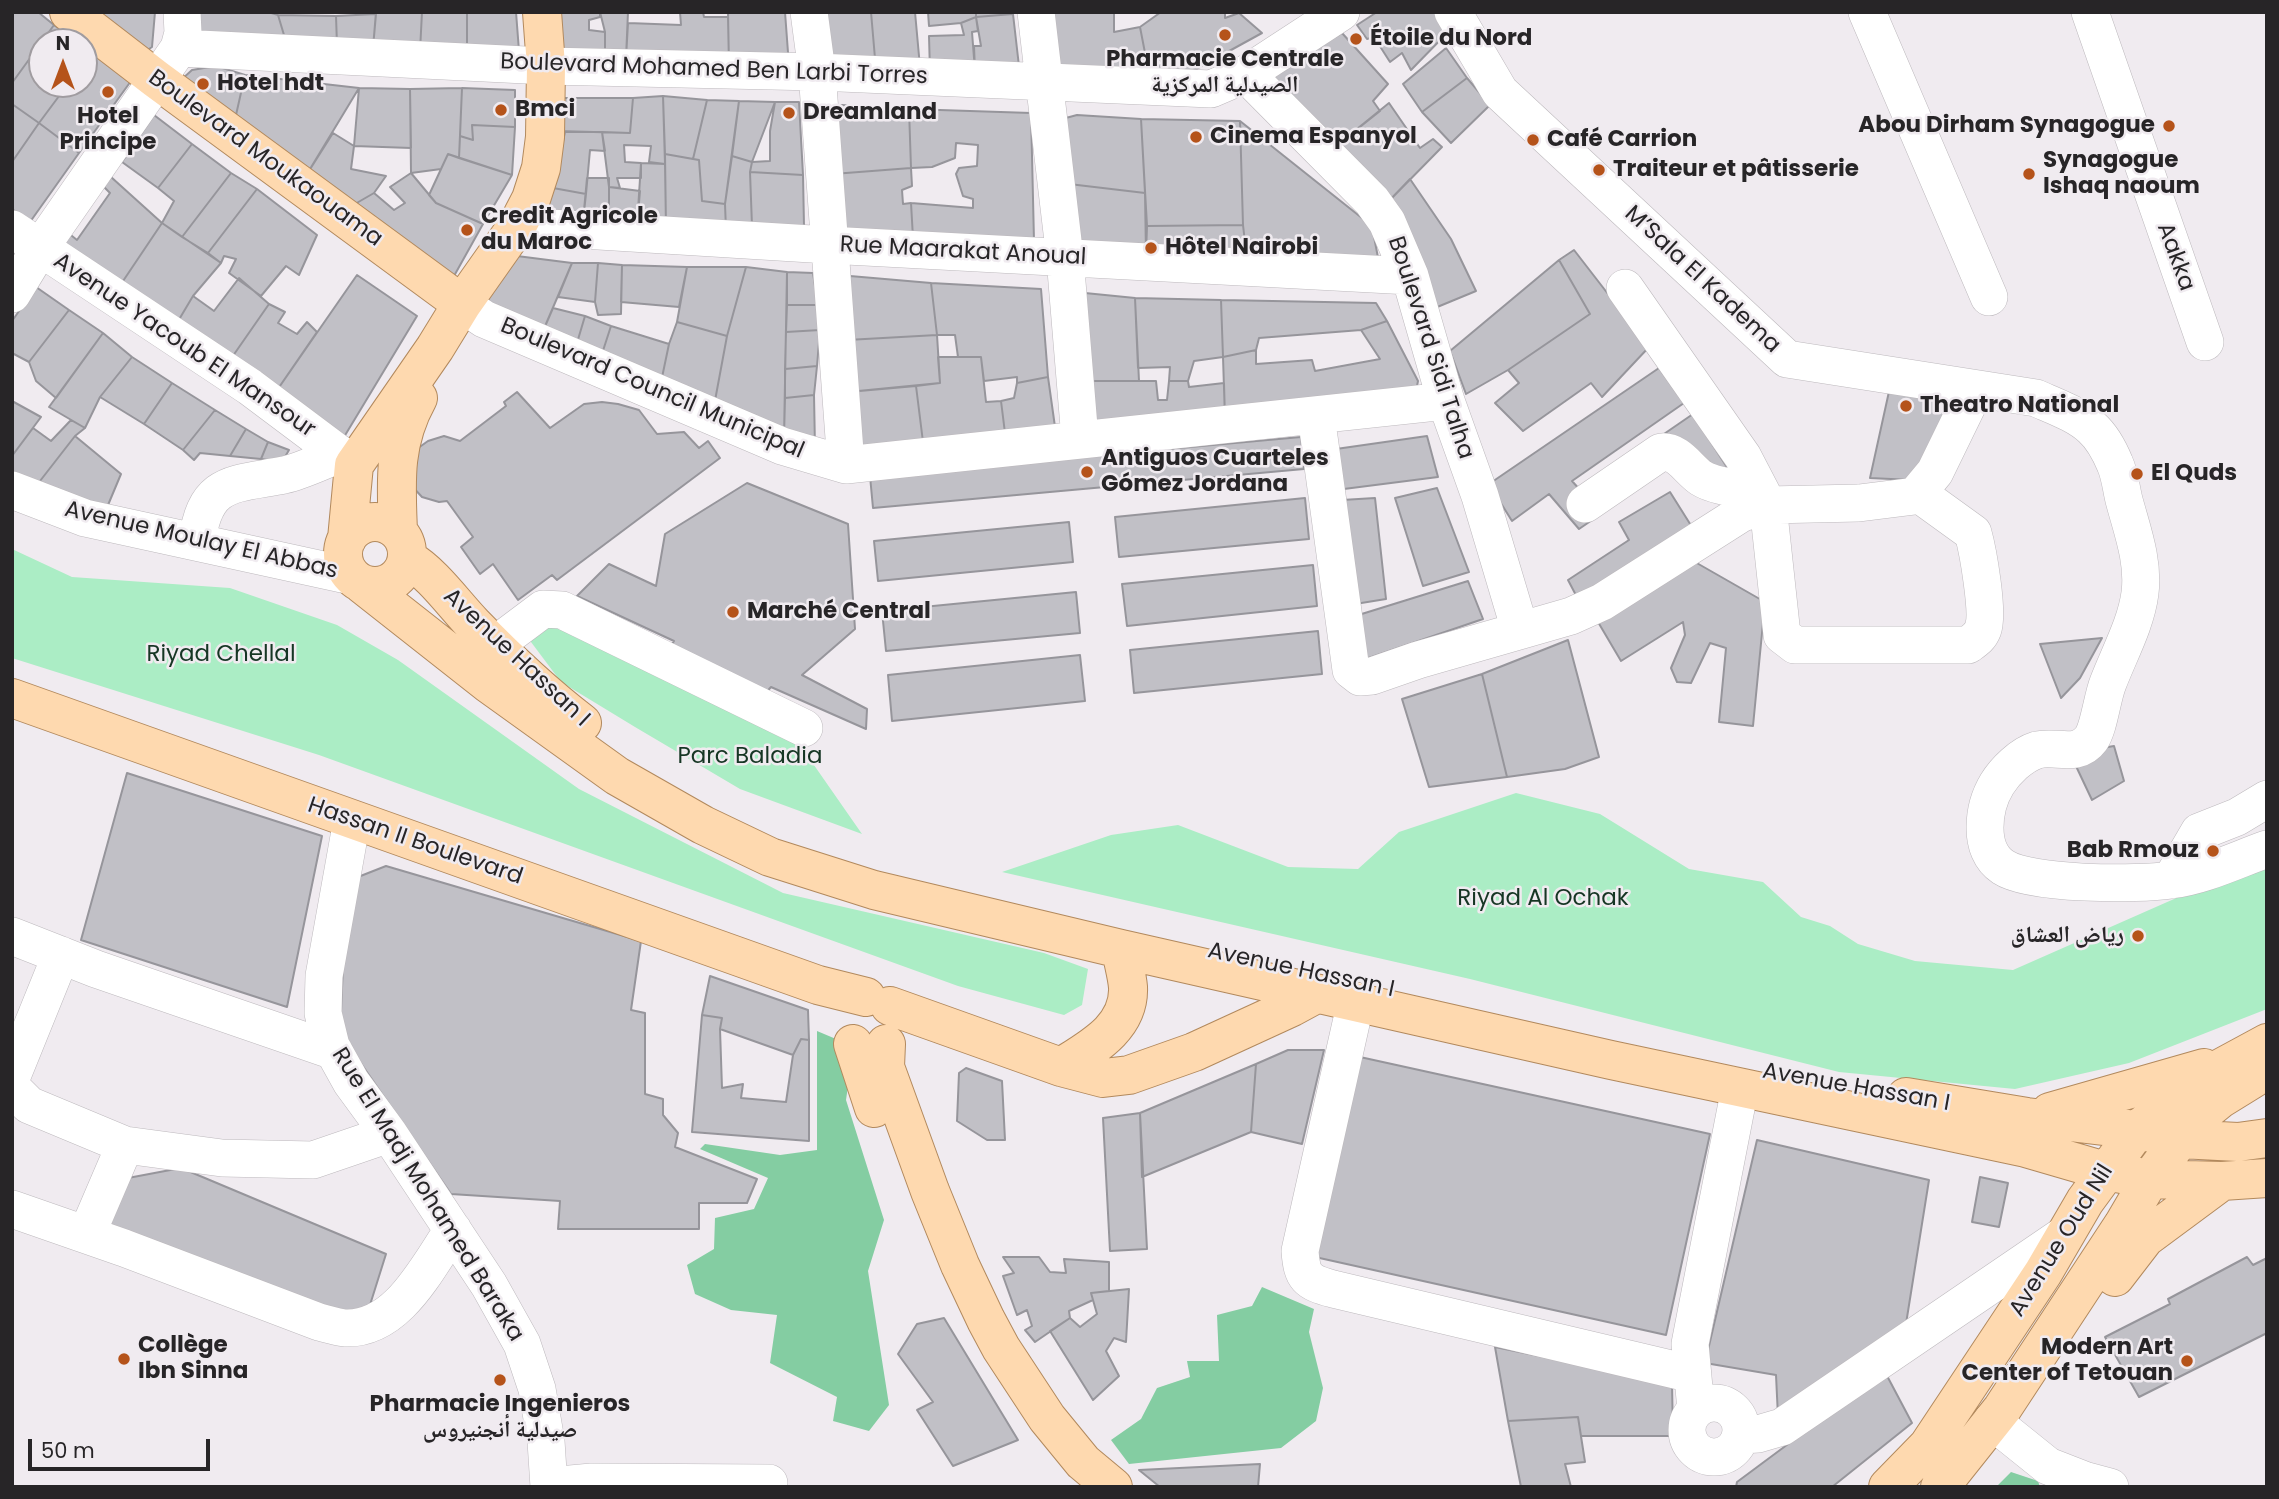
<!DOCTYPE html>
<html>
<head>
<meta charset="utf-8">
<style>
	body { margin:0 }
	#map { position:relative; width:2279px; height:1499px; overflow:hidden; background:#f0ebf0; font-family:Poppins,sans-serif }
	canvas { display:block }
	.frame { position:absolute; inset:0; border:14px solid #272527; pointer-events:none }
	.north { position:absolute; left:28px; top:28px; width:70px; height:70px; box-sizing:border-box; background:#f0ebf0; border:2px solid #a09ca0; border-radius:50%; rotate:0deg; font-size:19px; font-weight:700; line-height:28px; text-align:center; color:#272527 }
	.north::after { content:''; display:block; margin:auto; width:24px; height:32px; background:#b5531a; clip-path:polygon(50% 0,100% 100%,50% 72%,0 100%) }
	.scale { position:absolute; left:28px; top:1439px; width:182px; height:32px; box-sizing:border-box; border:4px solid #272527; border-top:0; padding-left:9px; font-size:21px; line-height:24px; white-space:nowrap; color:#272527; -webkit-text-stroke:5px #f0ebf0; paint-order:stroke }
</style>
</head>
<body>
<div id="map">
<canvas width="2279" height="1499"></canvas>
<div class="frame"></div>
<div class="north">N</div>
<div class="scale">50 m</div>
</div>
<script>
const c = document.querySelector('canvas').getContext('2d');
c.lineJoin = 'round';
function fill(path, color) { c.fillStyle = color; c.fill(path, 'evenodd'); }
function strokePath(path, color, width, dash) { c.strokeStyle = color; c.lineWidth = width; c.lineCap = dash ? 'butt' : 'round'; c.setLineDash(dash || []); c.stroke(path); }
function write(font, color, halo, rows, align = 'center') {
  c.font = font + ' Poppins,"Noto Naskh Arabic",sans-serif'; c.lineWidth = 5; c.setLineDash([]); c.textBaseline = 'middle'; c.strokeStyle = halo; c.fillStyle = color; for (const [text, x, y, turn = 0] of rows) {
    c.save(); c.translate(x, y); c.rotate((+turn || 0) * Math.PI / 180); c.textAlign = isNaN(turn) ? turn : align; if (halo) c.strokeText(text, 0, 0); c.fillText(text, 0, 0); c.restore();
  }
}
fill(new Path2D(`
	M12,549l60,28 158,11 107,37 61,35 181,129 204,104 261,60 44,16 -6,36 -18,10 -106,-29 -639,-231 -307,-97z
	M549,617l251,128 62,89 -122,-45 -105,-62 -74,-45 -36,-48z
	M1516,793l84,21 89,55 74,13 38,35 29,9 28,18 57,17 98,9 254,-112v151l-138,54 -114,26 -176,-17 -369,-93 -468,-107 109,-37 67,-10 110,42 70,2 41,-37z`), '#abedc5');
fill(new Path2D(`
	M817,1031l19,8 14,33 -4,28 38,120 -16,51 21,134 -20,26 -36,-10 4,-24 -67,-34 7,-48 -46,-5 -36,-16 -8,-29 27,-16 1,-31 39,-9 14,-31 -68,-29 5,-5 75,11 37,-5z
	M1262,1287l52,22 -5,23 14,56 -7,33 -35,27 -152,16 -18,-24 30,-21 16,-31 33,-11 -3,-16h32l-2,-46 35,-9z
	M2011,1472l27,9 2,6h-44z`), '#84cda2');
const building = new Path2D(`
	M12,12h26l16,13 -42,58z
	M101,12h54l-3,35 -6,4 -45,-33z
	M190,12h78l10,3 9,30 -100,-4z
	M376,12h46l-2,39 -47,-3z
	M422,12h45v41l-47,-2z
	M467,12h49l3,39 -52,2z
	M557,12h43v5l-11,3v10l16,2v23l-43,-2z
	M600,12h28l-2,46 -21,-3v-23z
	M680,12h23l1,5h24l1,49 -103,-8 2,-35 53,2z
	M728,12h57l4,54h-60z
	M820,12h51l5,58 -53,-2z
	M871,12h44l5,55 -44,3z
	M928,12h48v5l-15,6 -32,3z
	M976,12h36l1,2 -37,3z
	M1045,12h69v20l26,-5 6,31 5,12 -98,8z
	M1161,12h64v6l14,-5 23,20 -91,50 -20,-13 12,-6 -8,-12 -9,6 -6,-31z
	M1377,12h61l11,19 -38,39 -9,-17 -12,9 -16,-25 -7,2 -10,-14z
	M376,14l-3,34 -36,-3 -1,-29z
	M1013,14l7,61 -45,-4 -1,-25h7l-5,-29z
	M278,15l58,1 1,29h-50z
	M976,17l2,14 -6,1 3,39 -45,1 -1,-36 35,-1 -3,-12z
	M54,25l23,17h-35v42h26l-29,39 -27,-19v-21z
	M1342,33l46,51 -15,17 7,10 -49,39 -63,-74z
	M1446,48l21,30 -45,34 -19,-28z
	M91,52l40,29 -52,72 -40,-30 29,-39h16v-22z
	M216,66l29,9 -9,40 -55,-35 11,-10z
	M245,75l114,13 -52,86 -71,-59z
	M1467,78l23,27 -39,38 -29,-31z
	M359,88l51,1 1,59 -57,-2z
	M462,88l53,2v37l-43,-2 1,15 -13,-4z
	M462,88l-3,70 -11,-4 -7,15 -30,4 -1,-84z
	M663,96l2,68 -16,-2 2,-16 -27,-1 1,17 16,1v15h-24l3,10 -11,-1 -7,-55 28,1 3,-35z
	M663,96l44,4 -14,59 -28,-5z
	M560,98h73l-3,35 -73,-2z
	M707,100l32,1 -14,103 -23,-3 -3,-41 -6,-1z
	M739,101l36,1 -23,60 -20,-6z
	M775,102h24l4,73 -53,-3 2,-10 18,-1v-30z
	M1389,103l31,45 13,-9 9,8 -55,56 -56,-53z
	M12,104l27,19 -27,39z
	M842,105l67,4 2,59 -78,6v-65z
	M909,109l122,4 3,128 -121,-3 -2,-35 62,5v-9l-10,-3 -7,-22 3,-6 18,-2 1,-21 -22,-2 -1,15 -23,9 -21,1z
	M154,115l38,29 -34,44 -36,-26z
	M1077,115l64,4 4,74 -76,-9 -7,-65z
	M1141,119l99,2 3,104 -96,1z
	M1240,121l132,105 7,37 -132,-3 -4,-35z
	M39,123l40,30 -49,69 -18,-13v-47z
	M472,125l43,2 -3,48 -53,-17 1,-22 13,4z
	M565,132h37l3,19 -15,-1 -4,44 -33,-6z
	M333,133l21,13 -3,23 35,7 -12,17 -26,15 -41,-34z
	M192,144l39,29 -49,64 -20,-14 12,-22 -16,-13z
	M448,154l64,21 -29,49 -47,-21 -7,-8z
	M665,154l34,6 3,41 23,3 1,26 -60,-2z
	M732,156l20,6 -2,10 2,54 -26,4 -1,-26z
	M641,163l24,1 1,64 -29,-2z
	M911,168l1,18 -10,4 1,14 8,-1 2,35 -72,2 -8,-66z
	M750,172l53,3 1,51h-52z
	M231,173l26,16 -49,64 -26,-16z
	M411,173l25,30 47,21 -34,61 -101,-77 26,-15 20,17 11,-7 -15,-16z
	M111,177l51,46 -45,67 -58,-43 8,-15 10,8 33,-47 -7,-7z
	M587,178h22v48l-26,-5z
	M1410,179l41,60 25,52 -46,19 -43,-107z
	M1069,184l76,9 1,62 -70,-3z
	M609,187l31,4 -3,35h-28z
	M553,188l33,6 -3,27 -42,-1z
	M257,189l60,46 -18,40 -13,-9 -25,30 -32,-23 7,-14 -12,-3 -3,7 -13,-10z
	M162,223l59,40 -28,33 -19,32 -57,-38z
	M1243,225l4,35 -101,-5 1,-29z
	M1574,250l75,97 -47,50 -11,-14 -68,48 -28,-28 24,-20 -11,-13 82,-56 -31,-54z
	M509,255l63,8 -32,75 -61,-32z
	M1559,260l31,54 -82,56 -42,24 -16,-43z
	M572,263h26l-3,39 -37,-5z
	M598,263l24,2 -1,49 -23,1 -3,-13z
	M622,265l65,2 -8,40 -58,-5z
	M687,267h59l-19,69 -50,-14z
	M746,267l41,5 -3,165 -70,-31 13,-70z
	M787,272l26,1 5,32h-31z
	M357,275l60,41 -76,126 -68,-46z
	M850,276l81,7 6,52 -90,5z
	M239,278l30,26 -41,59 -54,-35 19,-32 21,15z
	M931,283l110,6 7,88 -31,6v-6l-33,4 -3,-24h-23l-3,-22h-18z
	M36,287l33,23 -40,52 -17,-9v-32z
	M1085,293l50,5 4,83h-54z
	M1135,298l86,2 2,57 -29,4 -6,20h-19l1,-14 -32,1z
	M1221,300l155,3 11,18 -26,9 -102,8 -3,12 -33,7z
	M269,304l16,8 -7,11 19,11 10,-12 10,10 -44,64 -45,-33z
	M787,305h31l2,25 -34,2z
	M553,308l32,8 -11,37 -34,-15z
	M69,310l34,23 -47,65 -20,-17 -7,-19z
	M585,316l26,10 -12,37 -25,-10z
	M1387,321l31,60 -3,15 -190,23 -2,-62 33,-7v14l56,-4 3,11 65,-12 -19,-29z
	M677,322l50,14 -13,70 -54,-19 9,-43z
	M611,326l58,18 -9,43 -61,-24z
	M820,330l-3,36 -32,3 1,-37z
	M103,333l29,24 -32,40 -15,31 -36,-21z
	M937,335l3,48 -92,9 -1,-52z
	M132,357l40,26 -28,41 -44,-27z
	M938,357h43l5,45 15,-1 5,40 -82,9 -8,-64 24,-3z
	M817,366l-3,29 -29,3v-29z
	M1659,368l25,35 -112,78 9,10 112,-77 37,58 -50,-12 -101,69 -30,-35 -37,27 -23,-37z
	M1048,377l8,57 -50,7 -5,-40 13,-3 3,-15z
	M1085,381h71l2,19h9l2,-19h19l1,6 35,-4 1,36 -134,15z
	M172,383l43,27 -32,40 -39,-26z
	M916,386l8,64 -70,5 -6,-63z
	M1890,387l66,13 -44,80 -42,-2z
	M517,392l33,36 34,-24 18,-2 16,2 21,6 18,24 27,-2 15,16 9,-7 12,17 -163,122 -5,-5 -34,25 -25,-36 -13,10 -19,-27 12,-10 -26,-36 -8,1 -17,-5 -12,-13 4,-33 14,-10 16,-5 16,5 46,-35 -2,-4z
	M814,395l1,53 -31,-11 1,-39z
	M12,401l29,16 -29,39z
	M215,410l31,19 -16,27 -30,-3 -6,7 -11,-10z
	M71,420l14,8 -10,8 -42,54 -21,-7v-27l21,-28 18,13z
	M246,429l22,13 -7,17 -31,-3z
	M75,436l46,38 -18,43 -70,-27z
	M1427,436l11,41 -102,13v-41z
	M1301,437l3,32 -431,39 -3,-32z
	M268,442l21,8 -7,12 -21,-3z
	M747,483l101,41 7,105 -53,46 65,34 -1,20 -95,-42 -7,8 -97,-43 7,-11 -97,-45 32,-32 47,22 9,-52z
	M1437,488l32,84 -46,14 -28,-88z
	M1670,492l22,35 -113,74 -11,-21 61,-40 -10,-18z
	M1305,498l4,41 -190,18 -4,-40z
	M1375,498l11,101 -37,6 -7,-105z
	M1069,522l4,40 -195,19 -4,-40z
	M1695,562l70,40 -12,124 -34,-4 7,-74 -16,-5 -19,40 -14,-1 -6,-14 14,-33 -2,-13 -62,39 -23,-39z
	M1313,565l4,41 -190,20 -5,-42z
	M1468,581l15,38 -129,44 -2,-46z
	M1076,592l4,41 -194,18 -4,-40z
	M1318,631l4,43 -188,19 -4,-43z
	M2102,638l-22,40 -19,20 -21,-54z
	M1568,640l31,117 -34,12 -58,8 -25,-103z
	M1080,655l5,46 -193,20 -4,-46z
	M1482,674l25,103 -78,10 -27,-88z
	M2114,746l10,35 -32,19 -17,-36 21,-15z
	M127,773l195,63 -35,171 -206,-67z
	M386,866l255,75 -10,69 14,3v81l18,5v16l15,18 -3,14 82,32 -10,24h-48v26h-141l2,-28 -109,-7 -111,-161 4,-90 14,-66z
	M710,976l98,34 1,30 -8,-1 -8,16 -73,-26 2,-11 -20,-3z
	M702,1015l20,3 -2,11 2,59 21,-4 -2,14 45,4 7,-47 8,-16 8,1v101l-117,-9z
	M1288,1050h36l-22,94 -51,-12 5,-68z
	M1360,1057l350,77 -44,201 -351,-78z
	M1256,1064l-5,68 -109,45 -2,-64z
	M966,1068l36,13 3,59h-18l-30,-19 2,-48z
	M1140,1113l7,136 -37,2 -7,-133z
	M1757,1140l172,40 -24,150 -127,87 -2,-42 -71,-12z
	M181,1168l205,86 -22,70 -256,-100 20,-46z
	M1980,1177l28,6 -9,44 -27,-5z
	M1003,1257h36l11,15 16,1 -2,-14 45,3v29l-18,2 2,7 -24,11 1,7 -35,24 -10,-12 7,-4 -5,-16 -10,5 -14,-39 11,-3z
	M2247,1257l6,8 14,-7v75l-128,64 -34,-60 65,-33 -2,-5z
	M1129,1289l-3,53 -12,-4 -8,13 13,25 -26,24 -43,-69 20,-13 10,9 17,-13 -6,-21z
	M944,1318l74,122 -65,26 -36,-56 16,-8 -35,-48 19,-30z
	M1495,1347l177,36 1,53h-92l-3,-19 -70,4z
	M1885,1372l27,51 -80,64h-96l1,-5z
	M1578,1417l7,45 -20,2 6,23h-50l-13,-66z
	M1260,1464l-2,23h-98l-21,-17z`);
fill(building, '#c1c0c6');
strokePath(building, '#96959b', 2);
const minor = new Path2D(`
	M809,12l8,60 29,393
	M1036,12l29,246 15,181
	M1453,12l47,80 287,267 249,39c18,8 41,16 56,30 10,9 18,24 23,36 5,11 6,24 9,36 8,30 20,61 16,93 -4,31 -21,61 -32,90 -6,15 -9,45 -17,56 -14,19 -35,6 -54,11 -16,5 -32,21 -40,34 -14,23 -20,66 6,83 27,18 135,18 168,13 33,-4 65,-20 96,-31
	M1867,12l122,285
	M2090,12l115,330
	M179,48l367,18 271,6 394,17 35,-15 95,-62
	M1246,74l126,127 15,21 23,54 36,125 34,95 40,134
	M517,226l311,19 582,31
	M12,229l238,158 104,78
	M1625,288l118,169 25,48 14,130 13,10h173c7,-5 12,-8 15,-16 6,-16 -5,-78 -10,-96l-54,-39
	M12,294l28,-46 139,-200 4,-15 -1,-21
	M462,304l22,15 298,127 64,19 600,-64
	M1316,415l35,255 9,7 12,-1 46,-16 153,-44 31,-14 140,-89 26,-8 91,-2 56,-7 20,-24 40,-82
	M12,490l73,28 266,58
	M1585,504l76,-52c17,-2 27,17 40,26 16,10 42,10 60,14
	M197,542c8,-62 35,-57 87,-67 18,-4 38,-14 56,-21
	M495,645l48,-36 19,1 242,118
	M352,820l-28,156 -1,37 8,33 20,36 38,52 100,151 33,59 15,45 9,52 3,46
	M2171,880l28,-48 38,-15 30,-18
	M12,936l84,33 238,82
	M1356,1001l-56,250c2,27 7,31 33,38l359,85
	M12,1076l49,-121
	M12,1088l17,17 96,40 97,13 91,2 76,-26
	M12,1209l112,39 195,74c8,2 18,5 26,6 53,2 82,-61 108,-98
	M84,1234l5,-5 36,-84
	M1687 1430a27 27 0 1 1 54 0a27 27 0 1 1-54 0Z
	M1696,1410l-6,-66 50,-256
	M1992,1421l56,45 36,14 26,7
	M1742,1435l16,-1 24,-7 282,-192
	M549,1486l43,-4 177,1`);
const major = new Path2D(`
	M69,12l87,67 306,225
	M343 554a32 32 0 1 1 64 0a32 32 0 1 1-64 0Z
	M398,531c-2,-49 -5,-88 20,-133
	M347,539l7,-74 81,-117 27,-44 55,-78 14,-27 10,-31 4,-31 1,-71 -4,-54
	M408,559c25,15 45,44 65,65 34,35 70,69 109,99
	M362,584l127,100 128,92 86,49 67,32 104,33 247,59 490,111 415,88 79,23 45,8 72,2 45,-3
	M12,698l806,287 48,12
	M890,1006l171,61 42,11 26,-3 65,-23 98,-45 24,-13
	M853,1044l21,64
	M886,1044l-1,23 45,124 30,74 26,55 15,28 46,70 36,44 30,25
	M1061,1067c30,-19 69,-39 67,-80 -1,-12 -5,-25 -7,-38
	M1906,1097l121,20 110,13 43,9 58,3 29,-4
	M2050,1112l154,-44
	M2115,1277l30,-39 77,-57
	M1888,1487l40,-41 115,-173 42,-72 52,-71 69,-54 61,-33
	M1940,1487l62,-78 121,-184 27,-46 30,-40 18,-22 22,-18 34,-21`);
strokePath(minor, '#bdb9bd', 38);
strokePath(major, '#b2895d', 40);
strokePath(minor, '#fff', 37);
strokePath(major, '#fed9af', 38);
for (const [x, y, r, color] of [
	[1225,35,7,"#b5531a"],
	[1356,39,7,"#b5531a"],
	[203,84,7,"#b5531a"],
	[108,92,7,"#b5531a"],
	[501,110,7,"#b5531a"],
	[789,113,7,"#b5531a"],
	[2169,126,7,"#b5531a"],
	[1196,137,7,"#b5531a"],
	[1533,140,7,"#b5531a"],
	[1599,170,7,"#b5531a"],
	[2029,174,7,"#b5531a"],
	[467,230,7,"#b5531a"],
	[1151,248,7,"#b5531a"],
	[1906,406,7,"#b5531a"],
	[1087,472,7,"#b5531a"],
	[2137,474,7,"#b5531a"],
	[733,612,7,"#b5531a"],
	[2213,851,7,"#b5531a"],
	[2138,936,7,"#b5531a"],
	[124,1359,7,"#b5531a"],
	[2187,1361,7,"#b5531a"],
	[500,1380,7,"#b5531a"]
]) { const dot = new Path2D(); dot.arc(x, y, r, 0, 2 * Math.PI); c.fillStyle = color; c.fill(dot); strokePath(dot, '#f0ebf0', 2.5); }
write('bold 23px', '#272527', '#f0ebf0', [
	["Étoile du Nord",1370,39],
	["Pharmacie Centrale",1225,60,"center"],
	["الصيدلية المركزية",1225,86,"center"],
	["Hotel hdt",217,84],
	["Bmci",515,110],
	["Dreamland",803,113],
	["Hotel",108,117,"center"],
	["Principe",108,143,"center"],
	["Abou Dirham Synagogue",2155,126,"right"],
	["Cinema Espanyol",1210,137],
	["Café Carrion",1547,140],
	["Synagogue",2043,161],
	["Ishaq naoum",2043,187],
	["Traiteur et pâtisserie",1613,170],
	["Credit Agricole",481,217],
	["du Maroc",481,243],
	["Hôtel Nairobi",1165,248],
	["Theatro National",1920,406],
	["Antiguos Cuarteles",1101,459],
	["Gómez Jordana",1101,485],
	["El Quds",2151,474],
	["Marché Central",747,612],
	["Bab Rmouz",2199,851,"right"],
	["رياض العشاق",2124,936,"right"],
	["Collège",138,1346],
	["Ibn Sinna",138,1372],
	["Modern Art",2173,1348,"right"],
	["Center of Tetouan",2173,1374,"right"],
	["Pharmacie Ingenieros",500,1405,"center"],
	["صيدلية أنجنيروس",500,1431,"center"]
], 'left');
write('23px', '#272527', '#f0ebf0', [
	["Boulevard Mohamed Ben Larbi Torres",714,70,2],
	["Boulevard Moukaouama",265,159,36],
	["Rue Maarakat Anoual",963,252,3],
	["Aakka",2175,257,70],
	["M’Sala El Kadema",1702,280,43],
	["Avenue Yacoub El Mansour",184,346,34],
	["Boulevard Sidi Talha",1430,348,72],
	["Boulevard Council Municipal",652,389,23],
	["Avenue Moulay El Abbas",201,541,13],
	["Avenue Hassan I",516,658,43],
	["Hassan II Boulevard",415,842,19],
	["Avenue Hassan I",1301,971,12],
	["Avenue Hassan I",1856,1088,10],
	["Rue El Madj Mohamed Baraka",427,1195,58],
	["Avenue Oud Nil",2062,1241,-58]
]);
write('23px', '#163624', '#f0ebf0', [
	["Riyad Chellal",221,655],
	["Parc Baladia",750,757],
	["Riyad Al Ochak",1543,899]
]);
</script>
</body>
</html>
